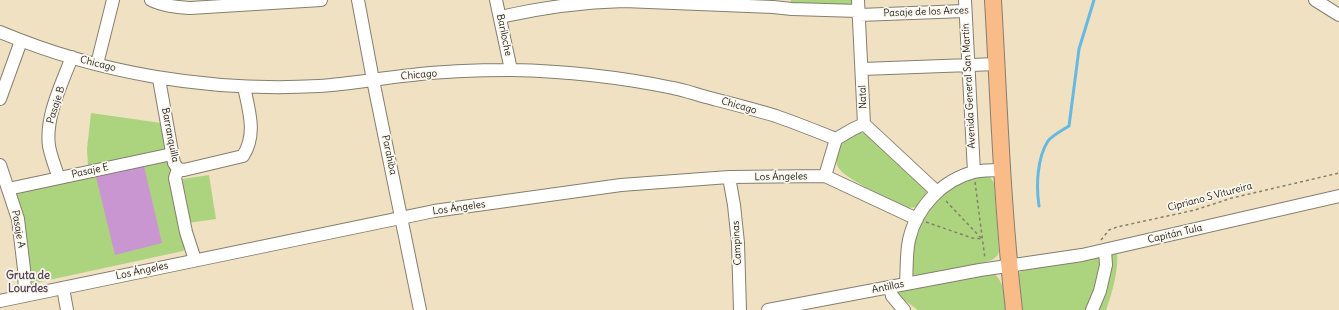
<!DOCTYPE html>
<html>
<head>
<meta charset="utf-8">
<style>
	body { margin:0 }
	canvas { display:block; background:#efe1c2 }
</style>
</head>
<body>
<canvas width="1339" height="310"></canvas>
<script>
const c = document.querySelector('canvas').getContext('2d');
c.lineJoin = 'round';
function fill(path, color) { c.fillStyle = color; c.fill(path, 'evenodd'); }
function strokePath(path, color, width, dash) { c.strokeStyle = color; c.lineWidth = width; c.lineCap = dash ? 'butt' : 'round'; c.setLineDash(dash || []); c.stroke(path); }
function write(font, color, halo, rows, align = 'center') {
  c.font = font + ' Delius,sans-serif'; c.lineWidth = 3.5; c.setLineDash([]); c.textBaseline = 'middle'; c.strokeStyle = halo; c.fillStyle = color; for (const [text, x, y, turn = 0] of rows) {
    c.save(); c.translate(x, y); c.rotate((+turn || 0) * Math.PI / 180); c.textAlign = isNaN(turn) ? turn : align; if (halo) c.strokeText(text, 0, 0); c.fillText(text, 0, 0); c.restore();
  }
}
fill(new Path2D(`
	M791,0h60v5l-60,-1z
	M91,113l70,10 5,23 -1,4 -77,17 -1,-18z
	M858,133h10l59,54 -1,10 -9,10 -9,1c-14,-7 -64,-29 -70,-41 -4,-8 1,-20 6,-26 3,-4 9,-6 14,-8z
	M166,160l3,2 8,32 9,55 -3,2 -148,32h-3l-2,-3 -15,-84 1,-3z
	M209,175l7,44 -28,4 -6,-44z
	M985,175l5,2 4,6 5,69 -2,4 -5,4 -13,4 -63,12 -3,-2 -2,-7 4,-31 13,-29 22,-19 19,-10z
	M1117,252c2,17 -5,42 -11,58h-85l-4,-32 3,-6 3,-2z
	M992,273c11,4 14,26 15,37h-89l-22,-16 2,-6z`), '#acd47f');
strokePath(new Path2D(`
	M1039,206c-3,-20 -2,-48 9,-65 5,-6 15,-11 21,-15l10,-77 15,-49`), '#67b9e2', 3);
fill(new Path2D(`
	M144,166l18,77 -47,12 -19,-78z`), '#ca96d1');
const minor = new Path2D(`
	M151,0c12,6 26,7 39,8l131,-8
	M358,0l15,80 47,230
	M496,0l15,70
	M965,0l9,172
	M1315,0l24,15
	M859,15l106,-4
	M500,17c40,-9 83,-15 124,-16l149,6 19,2 67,2
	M0,32c100,42 210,60 319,54 31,-2 62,-8 93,-11 33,-4 66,-5 99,-5 54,1 109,7 162,18 11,2 22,6 33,9 23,6 47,12 70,19 20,7 40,15 60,23
	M97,64l16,-64
	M862,69l135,-5
	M159,79l15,84 4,6 -3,9 11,54 9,28
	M0,99l21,-58
	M864,124l73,68
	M0,165l18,54 6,50 1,27
	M178,169l6,1 59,-14c14,-22 6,-45 1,-69
	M825,176l11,-37 17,-10 11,-5 -6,-124
	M729,177l5,28 4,38 2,67
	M59,178c-4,-11 -8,-21 -10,-32 -4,-29 13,-63 23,-89
	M8,189l164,-35
	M906,283c1,-14 0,-29 3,-43 7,-32 33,-60 65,-68 9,-2 19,-2 28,-2
	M890,287l2,9 12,14
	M63,288l4,22
	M0,301l434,-90 187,-26 108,-8 96,-1 92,43
	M768,310l212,-40 102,-15 257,-59
	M1092,310l8,-19 6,-26 -1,-15`);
const major = new Path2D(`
	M993,0c6,103 9,207 21,310`);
strokePath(minor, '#867e6f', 14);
strokePath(major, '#867e6f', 18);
strokePath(new Path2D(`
	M975,182l10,77
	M926,222l46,16 10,1 -37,-39
	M1101,240l8,-10 8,-3 78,-17 37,-12 107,-25`), '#867e6f', 1.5, [3, 3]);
strokePath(minor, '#fff', 12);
strokePath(major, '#f9bc89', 16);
write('10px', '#1c1c1c', '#fbf7ec', [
	["Pasaje de los Arces",926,12,-2],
	["Bariloche",504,35,78],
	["Chicago",98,64,14],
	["Chicago",419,75,-5],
	["Avenida General San Martín",969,86,-93],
	["Natal",863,97,-92],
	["Pasaje B",56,105,-73],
	["Chicago",739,106,16],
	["Barranquilla",170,135,79],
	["Parahiba",389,155,78],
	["Pasaje E",90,171,-12],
	["Los Ángeles",781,177,-1],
	["Cipriano S Vitureira",1210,197,-15],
	["Los Ángeles",459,208,-8],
	["Pasaje A",18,229,80],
	["Capitán Tula",1175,234,-13],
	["Campinas",737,243,-93],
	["Los Ángeles",142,271,-12],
	["Antillas",888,287,-11]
]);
write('bold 11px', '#59475b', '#fbf7ec', [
	["Gruta de",28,276],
	["Lourdes",28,289]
]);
</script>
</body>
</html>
